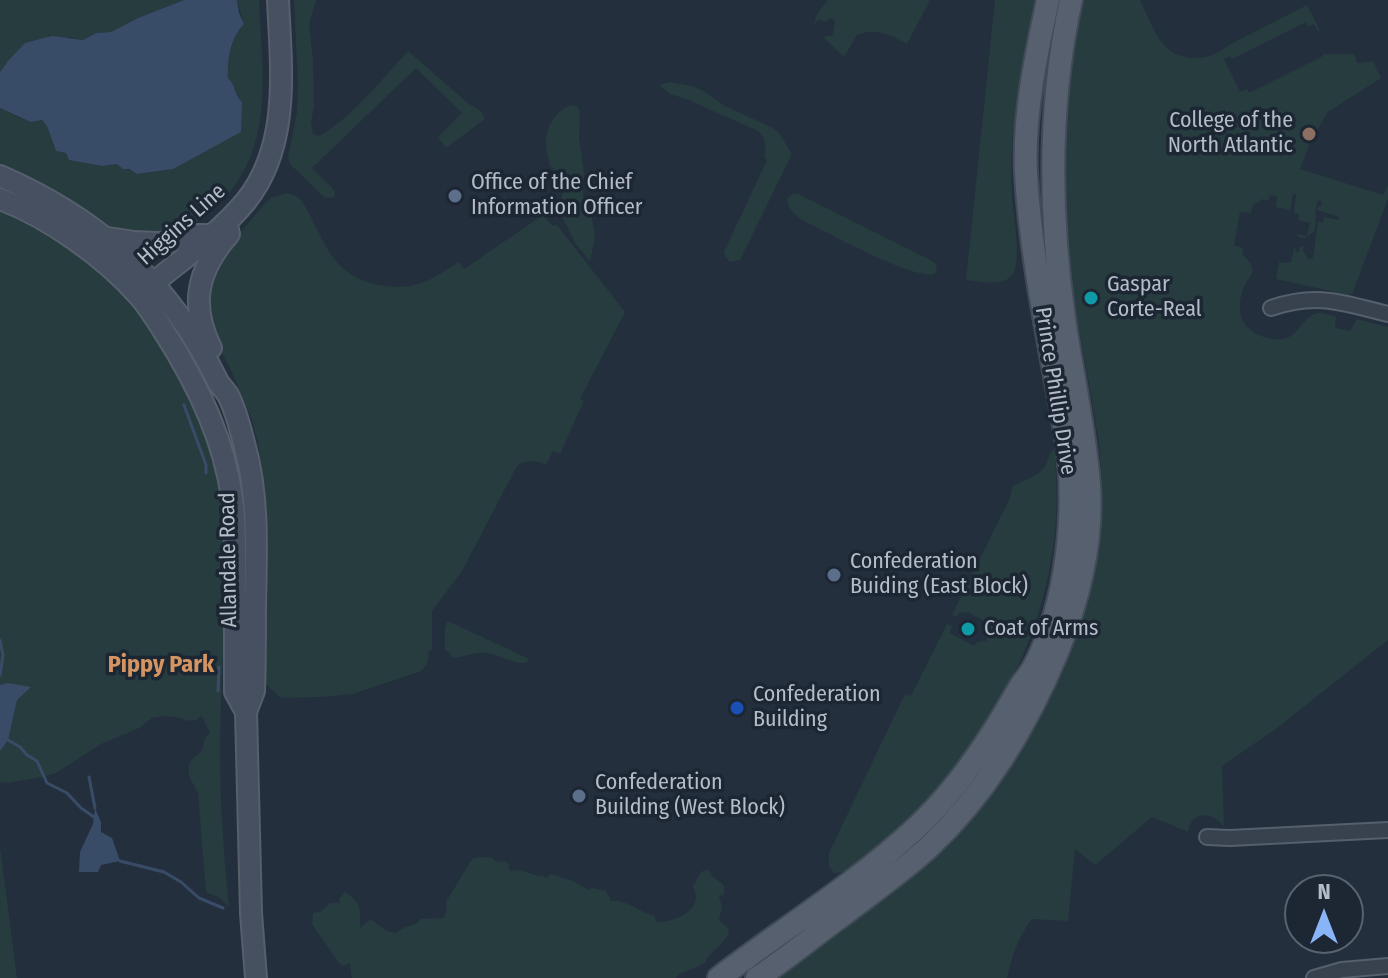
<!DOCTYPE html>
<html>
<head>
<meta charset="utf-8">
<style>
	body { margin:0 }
	#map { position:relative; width:1388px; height:978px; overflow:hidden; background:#242f3e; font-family:"Fira Sans Condensed",sans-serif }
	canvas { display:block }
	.north { position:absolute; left:1284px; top:874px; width:80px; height:80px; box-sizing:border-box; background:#1d2633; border:2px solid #59626f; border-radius:50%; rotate:0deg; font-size:22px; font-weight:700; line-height:32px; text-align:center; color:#b4bcc9 }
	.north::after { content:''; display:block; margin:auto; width:28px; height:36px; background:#8ab4f8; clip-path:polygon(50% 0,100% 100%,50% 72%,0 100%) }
</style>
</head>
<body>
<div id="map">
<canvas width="1388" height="978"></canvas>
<div class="north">N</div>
</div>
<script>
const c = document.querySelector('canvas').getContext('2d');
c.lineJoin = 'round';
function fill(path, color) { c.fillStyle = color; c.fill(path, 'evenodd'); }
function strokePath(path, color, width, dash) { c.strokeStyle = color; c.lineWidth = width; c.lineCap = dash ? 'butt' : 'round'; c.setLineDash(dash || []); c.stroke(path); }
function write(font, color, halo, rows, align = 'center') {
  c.font = font + ' "Fira Sans Condensed",sans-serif'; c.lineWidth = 7; c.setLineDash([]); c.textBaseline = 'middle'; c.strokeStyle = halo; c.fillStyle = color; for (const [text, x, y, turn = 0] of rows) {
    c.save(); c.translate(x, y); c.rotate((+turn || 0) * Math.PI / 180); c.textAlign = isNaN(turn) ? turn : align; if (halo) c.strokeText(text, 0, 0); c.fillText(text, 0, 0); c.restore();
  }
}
fill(new Path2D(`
	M0,0h184l-46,18 -27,14 -15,1 -13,7 -14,-3 -61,24 -8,11z
	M237,0h22c4,85 19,168 -64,223 -22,14 -52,17 -77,7 -16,-6 -37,-23 -52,-33 -21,-13 -43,-22 -66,-32v-57l21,10 20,2 6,6 9,25 10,2 3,7 33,6 15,-2 20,10 36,-5 28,-17 40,-41 1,-9c-8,-9 -5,-16 -14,-24 -1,-18 3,-41 16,-54z
	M294,0h22l-7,24 4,36 1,46 -3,16 2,12 6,2c32,-17 64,-58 89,-85l61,53c6,3 14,7 16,15l-39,29 -8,-11 24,-24 -46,-45 -104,100 23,23v5l-3,2 -8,-1 -33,-32 -3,-7 9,-46 1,-28z
	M828,0h102l-23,44c-17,-9 -30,-17 -50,-9l-13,22 -21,-20 10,-2 2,-14 -4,-3 -6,4 -4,-2h-4l-4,8 4,-14z
	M995,0h41c-13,64 -28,129 -24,195 1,18 10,66 1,79 -10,14 -33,7 -47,6z
	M1082,0h58c13,26 20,57 53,58 15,1 25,-5 36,-13l78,-40 13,25 -2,1 -4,-7 -6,3 -2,-5 -74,37 -2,-3 -6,3 16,33 7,-3 2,4 74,-37v-2h29l3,2 2,7 16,-2 8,17 -53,34 -17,28 -11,29 83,26 5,-10v14l-36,95 -4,1 -72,-16 3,-17 8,1 4,-1 3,-13 2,-1 -1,3 3,1 2,-2 -2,-2 6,-2 -1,4 5,9 5,-1 5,-36 5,1 1,-6 15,3v-3l-22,-7 1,-4 3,1 1,-6 -4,-1 -3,13 1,2 -1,16 -10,7 -7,-1 -1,-3 10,2 3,-13 -12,-3 1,-6 -5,-1 2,-19h-3l-3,16 -14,-3 1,-10 -7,-2 -2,6 -7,-2 -1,3 -7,2 -2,9 -11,-1 -6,33 9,3 -1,6c21,19 5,21 0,38 -3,9 -3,23 2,31 4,6 12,12 20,14 35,11 33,-18 53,-24 6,-1 13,2 19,4l-1,11 15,3 7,-12 31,8v313l-111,88 -55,38 2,61c-11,-16 -33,-17 -36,5l-36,-15 -57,48 -20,-16 -7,72 -36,-2c-15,21 -19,34 -25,59h-231c58,-43 121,-82 173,-133 10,-10 18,-21 27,-32 85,-102 141,-241 122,-375 -10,-72 -29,-143 -33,-215 -5,-75 1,-150 17,-223z
	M670,82l22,4 13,6 20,14 48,22 6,5 13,21 -52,106 -10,2 -5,-6 -1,-4 43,-92 -3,-3c3,-10 2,-18 -6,-26l-72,-32 -16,-5 -11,-9z
	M572,105l5,1 3,6 -1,25 5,36 -1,21 1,10 8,14 3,20 -5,23 -15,-18 -14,-29 -1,-6 3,-17 -10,-23 -3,-2c-1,-8 -5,-17 -4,-26 1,-15 11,-31 26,-35z
	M287,193l9,3 5,4c13,19 20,42 34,60 17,23 58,33 86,23 13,-4 26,-14 38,-21l5,7 79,-54 10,11 4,-1 68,87 -45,87 4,2 -24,53 -7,-3 -7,14c-12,-5 -19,-6 -29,1l-55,105 -30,40v39l-3,1c-1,8 -1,14 -8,20l-68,23 -32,3 -38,1 -5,-2 -13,-13 2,-146 -9,-94 -6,-23 -21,-50 -20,-37 -4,-46 18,-37 45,-52z
	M793,194h5l136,68 3,6 -2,6c-22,6 -106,-41 -131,-53 -9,-6 -16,-11 -17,-23z
	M0,211c37,17 72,38 103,64 12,10 22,24 32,36 42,51 74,113 84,179 12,85 1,180 1,266 0,51 4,101 9,151l-9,-9 -14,-6 -8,-99c-4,-10 -14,-19 -7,-32 3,-4 7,-6 10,-10 5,-8 0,-10 9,-18l-8,-17 -6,4 -8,1 -7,-3 -16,-2 -13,2 -13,10 -38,16 -45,29 -14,4 -35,6 -7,-1z
	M1052,450l3,2c1,27 3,53 0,80 -11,117 -78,230 -166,305 -13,12 -37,37 -55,36l-5,-7v-13l74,-155 3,-4 5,2 36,-72 5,2 -2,7 24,13 3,-4 9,-1 2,-6 -3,-8 2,-5 -20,-10 -8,1 -2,4 -5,-2 58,-117 2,-11c9,-7 24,-9 31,-18 5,-6 5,-13 9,-19z
	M447,622h3l79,37 -3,4c-13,1 -25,-8 -39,-10 -13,-1 -22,4 -34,5l-5,-7h-3v-23z
	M0,847l17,131h-17z
	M483,857l9,1 5,4 7,-1 5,3v5l2,2c13,-4 20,6 33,5l2,2 5,-4c13,4 27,8 37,16l5,-2 13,3 5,10c15,-2 28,11 43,15l3,6c14,0 36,-7 39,-23 0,-2 -2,-11 -3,-13 4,-5 5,-11 10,-15l6,-1 3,6 12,9v10l-5,1 3,11 -3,13 9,8 1,5c-8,16 -19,17 -24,30l-25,11 -4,4h-324l-2,-15 -7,3 -4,-3 -27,-39 1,-11 9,-2 8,-8h10l-1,-4 6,-7c16,10 16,19 15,36l9,-8h3l15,11 8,2 11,-6 10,-3 5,-5 23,-1 3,-11 -1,-5 24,-40 4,-4z`), '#263c3f');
fill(new Path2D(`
	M184,0h53l2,13 5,11c-13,13 -17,35 -16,54 9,8 5,15 14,24l-1,30 -68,37 -36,5 -8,-5h-6l-6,-5 -15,2 -33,-6 -3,-7 -10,-2 -9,-25 -5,-6 -11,2 -31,-14v-36l8,-11 17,-18 27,-7 31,4 13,-7 15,-1 27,-14z
	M8,683l23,4 -14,13 -9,40 -8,11v-66z
	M95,808l6,14v10l11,6 8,23 -19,4 -3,7h-19l1,-20 13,-28z`), '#394c67');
strokePath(new Path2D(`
	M184,405l22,60v8
	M0,640l3,15 -3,20
	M218,691l1,-24
	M8,740l12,7 7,8 10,6 10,22 20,10 14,15 13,9
	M89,777l6,31
	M120,861l44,11 17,10 18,16 24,10`), '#394c67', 3);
const street = new Path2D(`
	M1271,308c46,-16 72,-5 117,6
	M1207,837l23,1 158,-8
	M1314,978l28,-8 46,-4`);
const secondary = new Path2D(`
	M0,176c99,43 170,107 217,204 3,6 8,10 11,15 8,15 13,36 17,52 14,51 11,106 10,158 0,29 0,57 -1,86l-8,21 5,201 5,65
	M0,199c48,18 105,58 139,97 9,10 17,23 24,34 33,51 61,108 69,168 4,28 3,56 3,85 0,36 0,73 0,109l11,20
	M108,238l26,4 25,1 10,-1 24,-7h17
	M145,290c33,-28 73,-55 101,-89 45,-56 35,-134 32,-201
	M211,348c-22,-44 -13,-79 18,-114l-2,-8`);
const primary = new Path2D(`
	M719,978c65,-50 137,-94 197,-150 31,-29 57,-64 79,-99 9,-14 17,-28 25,-42 4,-6 10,-13 14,-20 34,-64 43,-159 32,-230 -15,-87 -35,-175 -40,-263 -3,-57 10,-119 22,-174
	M757,978c29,-19 55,-41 83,-61 30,-23 62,-45 90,-71 58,-55 98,-123 128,-196 21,-52 35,-108 31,-165 -4,-56 -17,-111 -25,-167 -15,-107 -16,-213 7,-318`);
strokePath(street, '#565f6c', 18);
strokePath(secondary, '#565f6c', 24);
strokePath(primary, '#414a57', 26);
strokePath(street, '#38414e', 14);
strokePath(secondary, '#465061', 20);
strokePath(primary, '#56606e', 22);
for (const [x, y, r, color] of [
	[1309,134,8,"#8d6e63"],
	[455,196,8,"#5c6f8a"],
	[1091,298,8,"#0f9aa8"],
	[834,575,8,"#5c6f8a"],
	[968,629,8,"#0f9aa8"],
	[737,708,8,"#1a4fb4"],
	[579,796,8,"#5c6f8a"]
]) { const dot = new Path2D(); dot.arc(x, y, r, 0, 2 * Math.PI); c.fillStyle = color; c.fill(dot); strokePath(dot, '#1d2633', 3); }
write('22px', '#b4bcc9', '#1d2633', [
	["College of the",1293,121,"right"],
	["North Atlantic",1293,146,"right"],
	["Office of the Chief",471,183],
	["Information Officer",471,208],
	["Gaspar",1107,285],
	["Corte-Real",1107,310],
	["Confederation",850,562],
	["Buiding (East Block)",850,587],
	["Coat of Arms",984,629],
	["Confederation",753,695],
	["Building",753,720],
	["Confederation",595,783],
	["Building (West Block)",595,808]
], 'left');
write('22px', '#b4bcc9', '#1d2633', [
	["Higgins Line",182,225,-42],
	["Prince Phillip Drive",1055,391,81],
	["Allandale Road",229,560,-91]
]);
write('bold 24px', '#d59563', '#1d2633', [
	["Pippy Park",161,665]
]);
</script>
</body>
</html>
